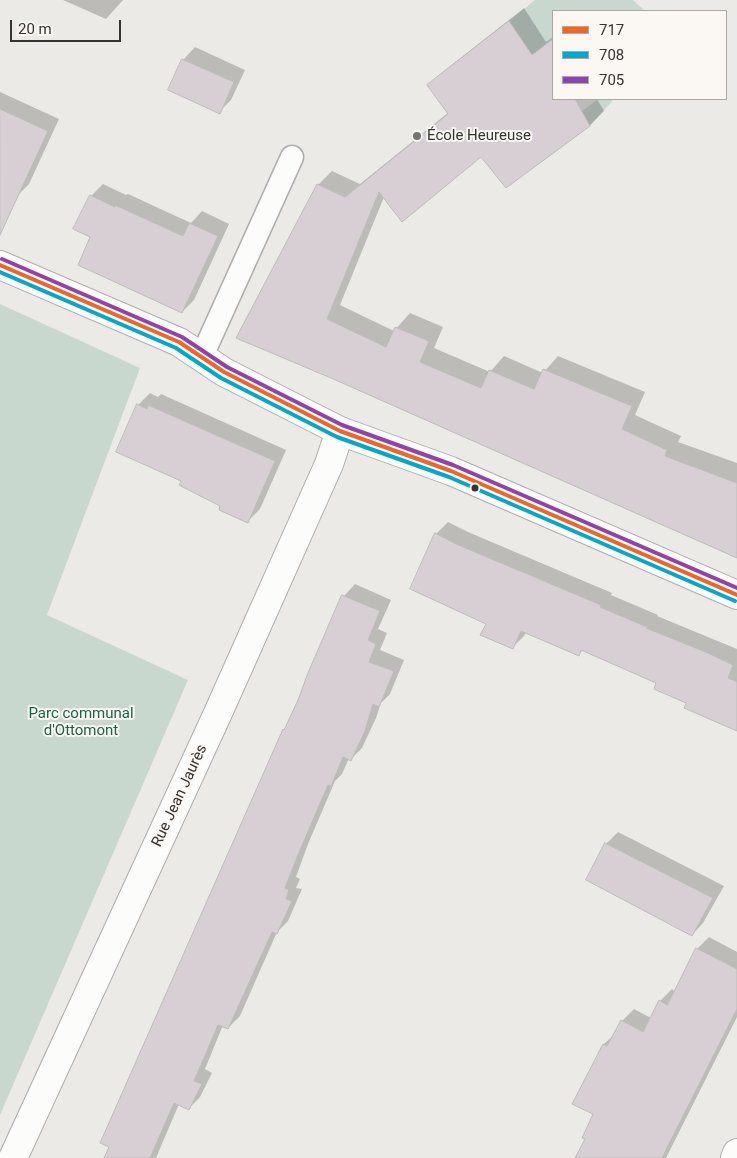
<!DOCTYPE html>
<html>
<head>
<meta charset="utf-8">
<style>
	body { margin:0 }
	#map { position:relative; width:737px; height:1158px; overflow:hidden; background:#eceae7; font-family:Roboto,sans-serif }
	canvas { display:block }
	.legend { position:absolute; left:552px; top:10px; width:175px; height:90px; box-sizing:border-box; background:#fbf7f2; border:1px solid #aca9a5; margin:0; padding:6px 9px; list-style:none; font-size:15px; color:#363432 }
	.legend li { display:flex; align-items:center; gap:10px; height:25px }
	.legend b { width:25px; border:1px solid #aca9a5 }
	.scale { position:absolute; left:10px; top:20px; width:111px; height:22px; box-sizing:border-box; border:2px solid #363432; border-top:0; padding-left:6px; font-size:15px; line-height:18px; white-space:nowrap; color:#363432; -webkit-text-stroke:4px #fbf7f2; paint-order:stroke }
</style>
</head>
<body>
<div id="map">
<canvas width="737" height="1158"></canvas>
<ul class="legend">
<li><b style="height:6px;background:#f26522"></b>717</li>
<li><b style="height:6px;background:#00a9ce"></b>708</li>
<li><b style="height:6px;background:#8e44ad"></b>705</li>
</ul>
<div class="scale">20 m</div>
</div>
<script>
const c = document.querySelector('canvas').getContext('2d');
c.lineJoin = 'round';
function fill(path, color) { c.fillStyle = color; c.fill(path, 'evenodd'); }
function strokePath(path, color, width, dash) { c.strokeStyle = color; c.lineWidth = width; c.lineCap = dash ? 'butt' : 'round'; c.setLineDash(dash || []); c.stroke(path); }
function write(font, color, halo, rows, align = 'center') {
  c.font = font + ' Roboto,sans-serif'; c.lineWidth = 4; c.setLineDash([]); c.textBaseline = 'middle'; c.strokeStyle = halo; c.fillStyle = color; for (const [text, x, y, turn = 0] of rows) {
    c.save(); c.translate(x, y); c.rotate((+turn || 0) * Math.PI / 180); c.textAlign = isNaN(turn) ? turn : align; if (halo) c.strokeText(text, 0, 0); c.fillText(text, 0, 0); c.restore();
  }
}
fill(new Path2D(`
	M535,0h98l12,11h-92v28l-21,16 -23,-34z
	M598,99h16l-24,27 -8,-15z
	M0,304l140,64 -93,247 141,65 -188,435z`), '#c9d8cf');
fill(new Path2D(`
	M63,0h60l-17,19z
	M524,8l22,34 7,-5v62h44l7,12 -14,14 -108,30 -98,42 -44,108 54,26 16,-18 33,14 -9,21 56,24 14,-16 39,17 15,-17 87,36 -10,23 46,21 -3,6 59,21v94l-406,-180 -93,-39 80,-153 14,-14 28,13 89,-72 -20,-26 14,-14z
	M195,47l50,23 -14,30 -12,12 -49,-22 14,-31z
	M0,92l59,27 -30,65 -12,12 -17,-8z
	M103,184l23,11 2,-1 63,29 11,-12 27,13 -35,76 -12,12 -90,-76 -1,-40z
	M150,393l8,4 3,-3 125,56 -26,59 -12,12 -66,-41 -44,-75z
	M448,522l20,10 144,61 -1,2 47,20 -1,1 80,33v81l-50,-28 -29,-20 -75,-32 -5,5 -52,-23 -2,4 -12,12 -25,-25 -75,-34 24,-55z
	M355,584l36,16 -13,29 9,4 -7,17 24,10 -14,34 -9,9 -5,15 -14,30 -11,11 -2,-1 -7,16 -7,7 -27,63 -12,33 4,2 -4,9 6,1 -14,32 -11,11 -37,84 -12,12 -5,-3 -18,44 7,4 -12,24 -11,11 -10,-4 -23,54h-50l178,-428 2,-3 58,-131z
	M618,832l106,54 -21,37 -11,12 -86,-91z
	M709,937l28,15v65l-71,141h-90l11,-19 7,-25 -20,-11 30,-59 11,-10 7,-13 12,-12 17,9 9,-17 12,-12 3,3 22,-43z`), '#0003');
const building = new Path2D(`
	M509,21l23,34 21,-16v60h22l15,27 -84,62 -25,-31 -79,65 -23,-30 -52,127 59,28 9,-20 34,14 -9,21 61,26 8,-18 45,19 9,-20 89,37 -10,23 45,21 -2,6 72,27v75l-406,-180 -95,-40 81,-154 28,13 103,-83 -21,-29z
	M182,59l52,23 -14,32 -52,-24z
	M0,109l48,22 -48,104z
	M90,195l25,12v-2l68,31 6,-13 29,13 -36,77 -104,-48 12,-28 -17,-8z
	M137,404l10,5 1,-4 127,56 -27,62 -29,-13 1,-4 -41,-21 2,-4 -65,-29z
	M435,533l21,11 145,61 -1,2 47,20 -1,1 62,25 25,12 -5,13 9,4v49l-53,-23 2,-5 -32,-14 2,-6 -75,-33 -2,6 -58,-25 -8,18 -33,-14 6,-11 -76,-35z
	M342,595l38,16 -12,29 8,4 -7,18 25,9 -15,36 -6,-3 -8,27 -14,30 -8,-4 -12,29 -3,-1 -31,72 -12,31 4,2 -3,9 6,2 -15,33 -5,-2 -44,97 -10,-4 -24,56 8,3 -13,26 -15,-7 -24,55h-46l5,-11 -9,-4 183,-414 1,1 14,-30 10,-27z
	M605,843l108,55 -21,38 -106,-56z
	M696,948l41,21v40l-75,149h-87l10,-19 -3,-1 11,-24 -21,-10 31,-60 4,2 14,-26 22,12 16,-32 8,5z`);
fill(building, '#d7cfd3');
strokePath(building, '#bdbbba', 1);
const lane = new Path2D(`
	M202,356l90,-199`);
const street = new Path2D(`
	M13,1158l205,-445 111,-249 11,-33
	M735,1158l2,-5`);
const secondary = new Path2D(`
	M0,265l179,77 45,30 116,59 111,40 286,124`);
strokePath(lane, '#afaeac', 25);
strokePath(street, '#afaeac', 30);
strokePath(secondary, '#afaeac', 30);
strokePath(lane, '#fcfcfb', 22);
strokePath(street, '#fcfcfb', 28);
strokePath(secondary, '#fcfcfb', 28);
strokePath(new Path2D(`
	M0,265l179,77 45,30 116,59 111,40 286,124`), '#f26522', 4);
strokePath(new Path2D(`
	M0,272l176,76 45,30 116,59 112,40 286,124`), '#00a9ce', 4);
strokePath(new Path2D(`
	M2,259l180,78 45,30 115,58 111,40 284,123`), '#8e44ad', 4);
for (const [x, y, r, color] of [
	[417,136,5,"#767471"],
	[475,488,4.5,"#363432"]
]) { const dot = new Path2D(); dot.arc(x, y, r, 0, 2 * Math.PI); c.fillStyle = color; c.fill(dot); strokePath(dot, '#fbf7f2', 2); }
write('15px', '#363432', '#fbf7f2', [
	["École Heureuse",427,136]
], 'left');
write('15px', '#1b6448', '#fbf7f2', [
	["Parc communal",81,714],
	["d'Ottomont",81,731]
]);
write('15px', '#363432', '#fbf7f2', [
	["Rue Jean Jaurès",180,796,-65]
]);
</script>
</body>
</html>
